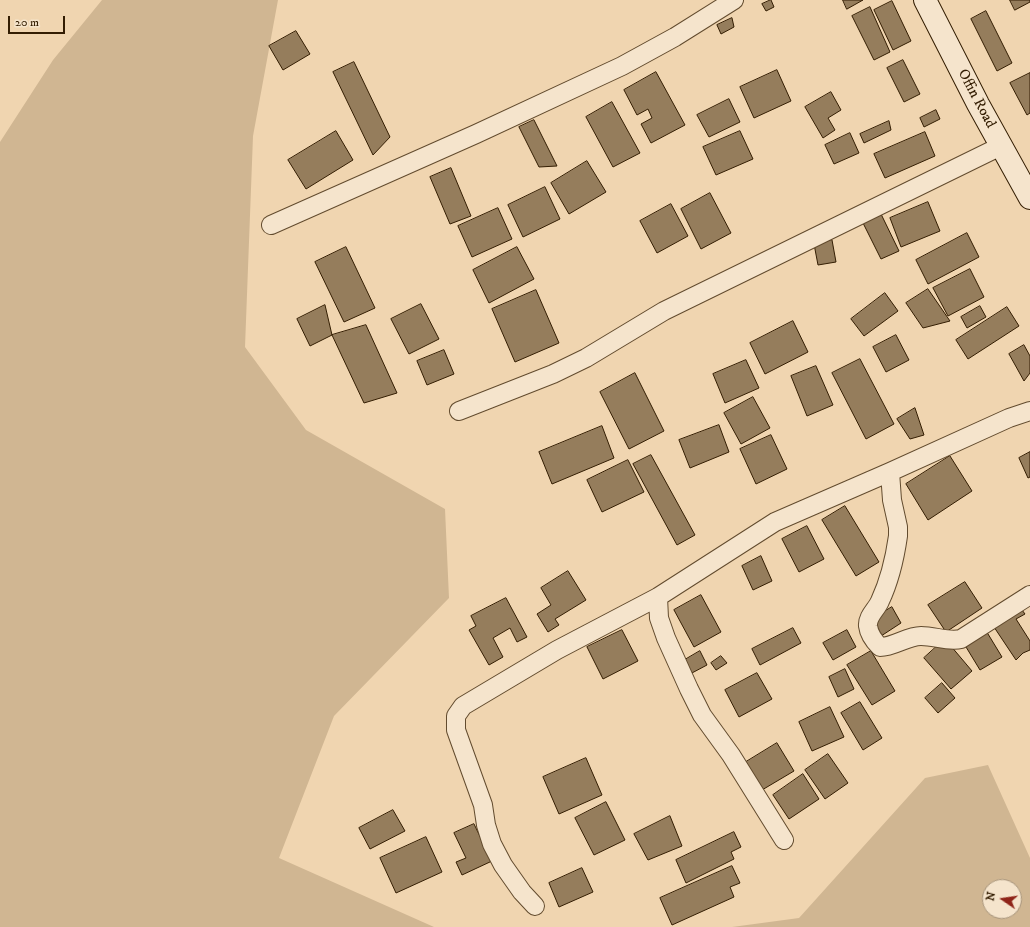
<!DOCTYPE html>
<html>
<head>
<meta charset="utf-8">
<style>
	body { margin:0 }
	#map { position:relative; width:1030px; height:927px; overflow:hidden; background:#f0d5b0; font-family:"IM FELL DW Pica",serif }
	canvas { display:block }
	.north { position:absolute; left:982px; top:879px; width:40px; height:40px; box-sizing:border-box; background:#f5e4cc; border:1px solid #a7947b; border-radius:50%; rotate:283deg; font-size:11px; font-weight:700; line-height:16px; text-align:center; color:#331d02 }
	.north::after { content:''; display:block; margin:auto; width:14px; height:18px; background:#8f2418; clip-path:polygon(50% 0,100% 100%,50% 72%,0 100%) }
	.scale { position:absolute; left:8px; top:16px; width:57px; height:18px; box-sizing:border-box; border:2px solid #331d02; border-top:0; padding-left:5px; font-size:12px; line-height:14px; white-space:nowrap; color:#331d02; -webkit-text-stroke:3px #f5e4cc; paint-order:stroke }
</style>
</head>
<body>
<div id="map">
<canvas width="1030" height="927"></canvas>
<div class="north">N</div>
<div class="scale">20 m</div>
</div>
<script>
const c = document.querySelector('canvas').getContext('2d');
c.lineJoin = 'round';
function fill(path, color) { c.fillStyle = color; c.fill(path, 'evenodd'); }
function strokePath(path, color, width, dash) { c.strokeStyle = color; c.lineWidth = width; c.lineCap = dash ? 'butt' : 'round'; c.setLineDash(dash || []); c.stroke(path); }
function write(font, color, halo, rows, align = 'center') {
  c.font = font + ' "IM FELL DW Pica",serif'; c.lineWidth = 3; c.setLineDash([]); c.textBaseline = 'middle'; c.strokeStyle = halo; c.fillStyle = color; for (const [text, x, y, turn = 0] of rows) {
    c.save(); c.translate(x, y); c.rotate((+turn || 0) * Math.PI / 180); c.textAlign = isNaN(turn) ? turn : align; if (halo) c.strokeText(text, 0, 0); c.fillText(text, 0, 0); c.restore();
  }
}
fill(new Path2D(`
	M102,0h176l-25,136 -8,211 61,83 139,79 4,89 -115,118 -55,142 155,69h-434v-785l53,-82z
	M988,765l42,93v69h-298l67,-9 126,-140zM990,887h24v24h-24z`), '#d0b692');
const building = new Path2D(`
	M771,0l3,7 -8,4 -4,-7z
	M843,0h20l-16,9z
	M1010,0h20v2l-15,8z
	M892,1l19,40 -18,9 -19,-40z
	M870,7l20,45 -16,8 -22,-44z
	M986,11l26,52 -15,8 -26,-52z
	M732,18l2,9 -13,7 -4,-9z
	M296,31l14,23 -27,16 -14,-24z
	M903,60l17,34 -16,8 -17,-34z
	M354,62l36,75 -17,18 -40,-83z
	M777,70l14,31 -37,17 -14,-31z
	M656,72l29,53 -34,18 -10,-19 11,-6 -4,-9 -11,6 -13,-25z
	M1030,73v40l-3,2 -17,-32z
	M831,92l10,18 -13,8 7,12 -12,8 -18,-31z
	M729,99l11,23 -31,15 -12,-22z
	M612,102l28,51 -27,14 -27,-50z
	M936,110l4,9 -16,8 -4,-9z
	M534,120l23,46 -18,1 -20,-40z
	M889,121l2,9 -27,13 -4,-9z
	M336,131l17,29 -47,29 -18,-29z
	M740,131l13,28 -37,16 -13,-28z
	M925,132l10,24 -50,22 -11,-24z
	M850,133l9,20 -25,11 -9,-19z
	M587,161l19,31 -37,22 -18,-31z
	M451,168l20,48 -21,8 -20,-47z
	M545,187l15,32 -37,18 -15,-32z
	M710,193l21,40 -30,16 -20,-40z
	M928,202l12,29 -39,16 -11,-29z
	M671,204l17,32 -31,17 -17,-32z
	M498,208l14,31 -40,18 -14,-31z
	M881,214l18,37 -18,8 -18,-36z
	M967,233l12,24 -51,27 -12,-24z
	M832,240l4,22 -18,3 -4,-21z
	M346,247l29,61 -31,14 -29,-60z
	M517,247l17,32 -45,24 -16,-33z
	M970,269l14,28 -36,19 -15,-28z
	M928,289l22,32 -27,7 -17,-25z
	M536,290l23,53 -44,19 -23,-53z
	M885,293l13,18 -34,25 -13,-17z
	M421,304l18,35 -30,15 -18,-35z
	M325,305l7,30 -22,11 -13,-27z
	M980,306l6,11 -19,11 -6,-11z
	M1007,307l12,19 -51,33 -12,-19z
	M793,321l15,31 -43,22 -15,-31z
	M366,325l31,68 -33,10 -32,-68z
	M896,335l13,25 -23,12 -13,-25z
	M1024,345l6,11v17l-6,8 -15,-27z
	M444,350l10,24 -27,11 -10,-24z
	M860,359l34,65 -28,15 -34,-66z
	M746,360l13,28 -34,15 -12,-29z
	M816,366l17,39 -26,11 -16,-40z
	M635,373l29,58 -35,18 -29,-57z
	M753,397l17,31 -29,16 -17,-31z
	M915,408l9,27 -14,4 -13,-20z
	M719,425l10,27 -39,16 -11,-28z
	M602,426l12,32 -62,26 -13,-32z
	M771,435l16,34 -31,15 -16,-35z
	M1030,452v25l-2,1 -9,-20z
	M651,455l44,80 -18,10 -44,-81z
	M950,456l22,35 -44,29 -22,-36z
	M628,460l16,32 -42,20 -15,-32z
	M845,506l34,56 -23,14 -34,-56z
	M807,526l17,33 -25,13 -17,-33z
	M761,556l11,25 -19,9 -11,-24z
	M568,571l18,29 -31,19 4,6 -11,7 -11,-18 14,-9 -10,-17z
	M965,582l17,26 -36,24 -18,-27z
	M701,595l20,37 -27,15 -20,-37z
	M506,598l21,39 -10,5 -7,-14 -17,10 10,19 -14,8 -20,-35 7,-4 -5,-10z
	M1019,606l6,8 -9,5 14,22v9l-7,3 -7,7 -24,-36z
	M892,607l9,16 -23,15 -10,-16z
	M793,628l8,15 -41,22 -8,-16z
	M985,629l17,28 -22,13 -17,-28z
	M622,630l16,31 -35,18 -16,-32z
	M847,630l9,17 -23,13 -10,-17z
	M945,639l27,32 -21,18 -27,-31z
	M700,651l7,14 -17,9 -7,-13z
	M871,651l24,40 -23,14 -25,-40z
	M721,656l6,7 -11,7 -5,-7z
	M845,669l9,20 -16,8 -9,-20z
	M757,673l15,26 -33,18 -14,-27z
	M942,683l13,15 -17,15 -13,-15z
	M860,702l22,36 -19,12 -22,-37z
	M830,707l14,30 -32,14 -13,-29z
	M777,743l17,28 -32,19 -16,-28z
	M828,754l20,29 -23,16 -20,-29z
	M586,758l16,37 -43,19 -16,-37z
	M803,774l16,25 -30,20 -16,-24z
	M606,802l19,38 -31,15 -19,-37z
	M393,810l12,21 -35,18 -11,-21z
	M670,816l12,30 -34,14 -14,-26z
	M474,824l18,37 -30,14 -6,-13 10,-4 -12,-25z
	M734,832l7,15 -10,5 3,7 -48,24 -10,-23z
	M426,837l16,35 -46,21 -16,-35z
	M732,866l8,17 -10,4 4,10 -62,28 -12,-27z
	M582,868l11,24 -34,15 -10,-24z`);
fill(building, '#957d5c');
strokePath(building, '#331d02', 1);
const street = new Path2D(`
	M271,225l205,-91 146,-68 53,-29 59,-37
	M459,411l94,-37 33,-16 78,-47 337,-165
	M890,472l2,28 6,27v9c-3,21 -9,46 -18,65 -3,8 -13,15 -12,25 1,8 6,15 12,21 14,0 27,-11 41,-11 14,0 27,6 40,3l69,-44
	M658,597l1,21 7,20 23,51 13,26 29,40 53,85
	M535,906l-13,-14 -19,-27 -11,-21 -6,-19 -3,-20 -27,-75v-14l7,-10 94,-56 101,-53 117,-75 115,-50 119,-54 21,-7`);
const secondary = new Path2D(`
	M925,0l53,104 52,94`);
strokePath(street, '#624b2e', 20);
strokePath(secondary, '#331d02', 24);
strokePath(street, '#f5e4cc', 18);
strokePath(secondary, '#f5e4cc', 22);
write('15px', '#331d02', '#f5e4cc', [
	["Offin Road",976,99,62]
]);
</script>
</body>
</html>
